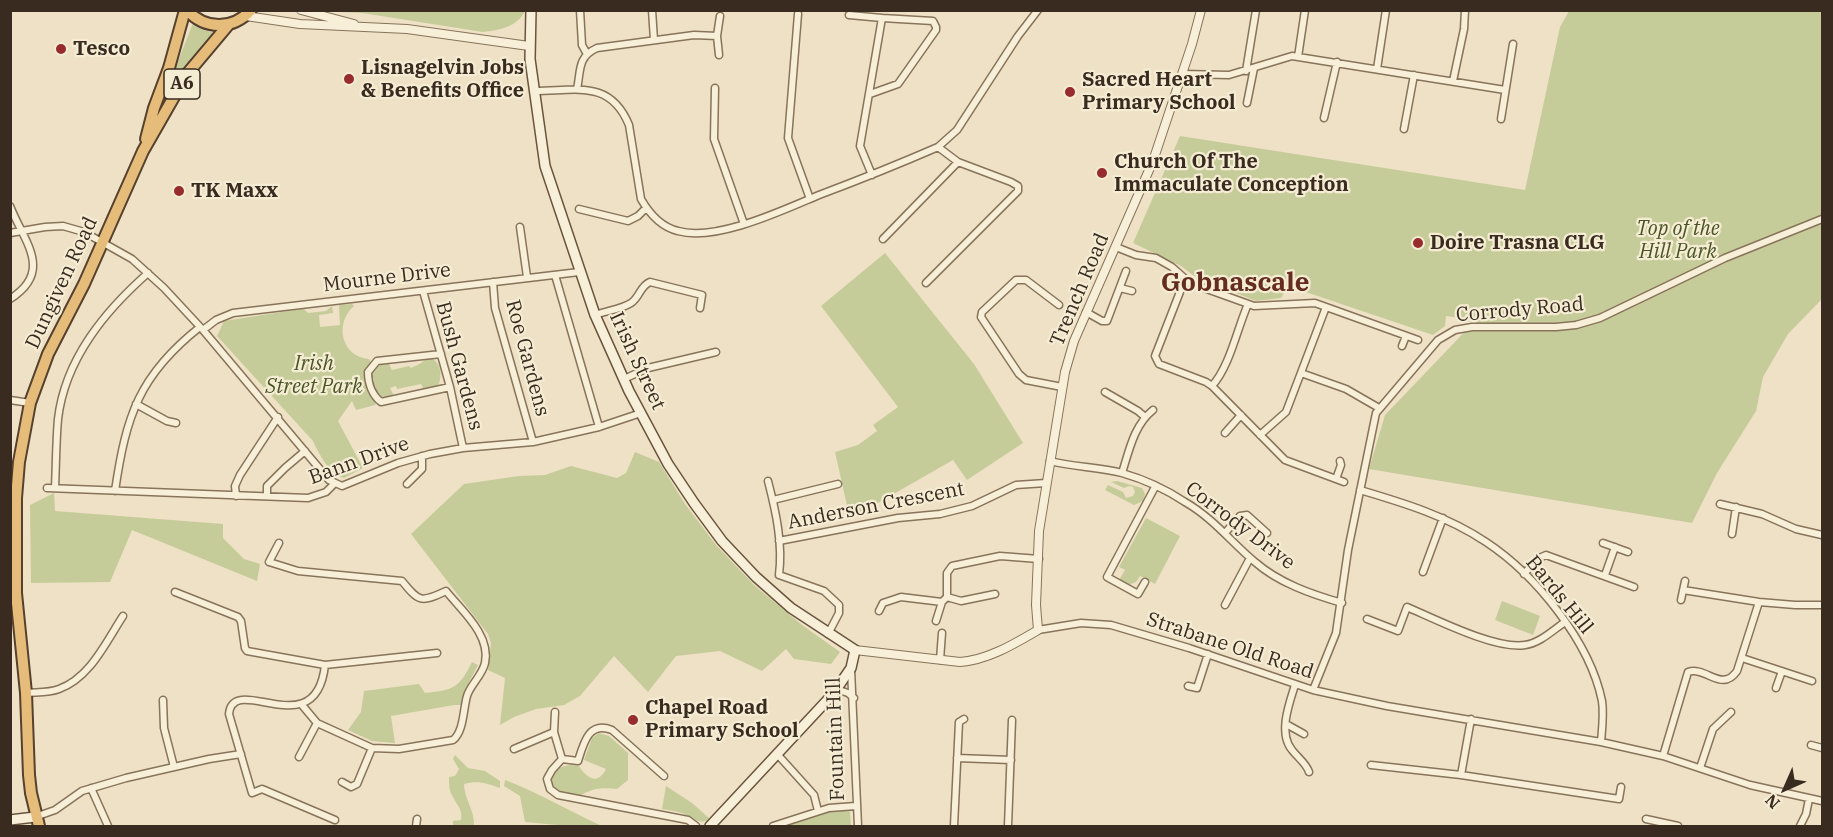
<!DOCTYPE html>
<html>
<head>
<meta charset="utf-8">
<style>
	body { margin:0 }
	#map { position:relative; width:1833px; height:837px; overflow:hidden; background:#eee1c5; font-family:"IBM Plex Serif",serif }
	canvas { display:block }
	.frame { position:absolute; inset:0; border:12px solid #392b1f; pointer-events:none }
	.north { position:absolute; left:1755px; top:759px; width:60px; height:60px; -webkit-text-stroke:4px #f5ecd4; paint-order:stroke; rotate:225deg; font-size:16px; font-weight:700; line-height:24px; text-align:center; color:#392b1f }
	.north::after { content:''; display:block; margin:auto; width:21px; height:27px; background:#392b1f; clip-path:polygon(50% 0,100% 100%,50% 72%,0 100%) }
</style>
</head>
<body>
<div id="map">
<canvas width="1833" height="837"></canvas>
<div class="frame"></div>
<div class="north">N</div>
</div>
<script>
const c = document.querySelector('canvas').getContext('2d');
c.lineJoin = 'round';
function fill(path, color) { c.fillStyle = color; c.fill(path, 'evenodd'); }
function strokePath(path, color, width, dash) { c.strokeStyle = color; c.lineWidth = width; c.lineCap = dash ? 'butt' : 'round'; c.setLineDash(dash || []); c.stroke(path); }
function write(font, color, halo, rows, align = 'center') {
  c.font = font + ' "IBM Plex Serif",serif'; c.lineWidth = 4.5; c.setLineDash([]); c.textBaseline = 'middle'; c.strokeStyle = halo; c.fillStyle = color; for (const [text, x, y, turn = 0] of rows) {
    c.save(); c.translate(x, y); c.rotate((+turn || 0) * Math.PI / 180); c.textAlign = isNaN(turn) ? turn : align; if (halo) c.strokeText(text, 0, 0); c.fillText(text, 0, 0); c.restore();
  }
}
fill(new Path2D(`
	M316,11h209c-8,16 -25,19 -42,21l-121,-19z
	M1569,11h253v288l-34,35 -25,43 -7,34 -39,62 -25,50 -323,-54 16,-54 91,-95 -30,-4 -1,10 -12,9 -145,-49 -7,12 -25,3 -62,-25 -13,-10 -48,-23 47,-107 345,54 35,-163z
	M193,23l8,6 13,4 -45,51z
	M885,253l89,111 49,79 -56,37 -14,-20 -103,59 -15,-67 23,-7 19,-14 -4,-6 25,-18 -77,-101z
	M352,304l2,2c-20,17 -13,51 15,53l2,3 -7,11 5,22 7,8 -1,2 -19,5 -4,-9 -14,20 25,47 -19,10c-15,-4 -25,-24 -31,-37l-96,-105 7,-15 77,-12h3l4,4 18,-2 6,-5 1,7 -14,2 1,12 20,-2 -1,-20z
	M429,357c13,5 14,20 8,31l-13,2 -3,-6 -24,5 -1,-3 -6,2 4,8 -8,2 -9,-4 -6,-23 9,-7h9l3,6 17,-4 2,2c6,-2 13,-7 18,-11z
	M635,452l24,10 26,42 31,41 39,41 47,39 38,27 -9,12 -37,-5 -8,-10 -24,22 -42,-20 -44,5 -28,36 -34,-36 -34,40 -16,9 -28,4 -22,8 -14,8 5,-47 -17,-8 3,-27 -3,-9 -77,-100 53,-50 55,-8 26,-1 26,-9 46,12 9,-5z
	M1117,481l25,7 3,6 -2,7 -9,4 -29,-15 3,-5 15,7 3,6 7,-2 2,-4 -2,-5 -4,-1 -5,2 -13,-6z
	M54,493l1,18 168,13v14l21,21 16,5 -3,17 -125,-51 -22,52 -79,1 -1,-78z
	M1146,518l34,18 -25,48 -15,-8 -4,6 -8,3 -9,-5 6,-10 -6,-3z
	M1502,601l38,15 -7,19 -38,-15z
	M472,662l6,3 -14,27 -3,13h-7l-63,11 4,27 -23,-2 -24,-11 13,-18 3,-21 55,-7 6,9c29,-3 34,-5 47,-31z
	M599,733l10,3 19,17v27l-11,9c-13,-2 -28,-1 -38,8 -12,-2 -25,-3 -28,-17 4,-13 15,-17 28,-14 8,13 19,19 27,3l-22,-9 8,-22z
	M455,755l13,13 17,3 15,10v7c-13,-5 -23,-8 -36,-4 0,15 11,26 10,42h-21v-5l8,-1c2,-11 -4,-14 -8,-23 -4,-6 -4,-13 -4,-20l6,-1 4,-7 -6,-10z
	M505,780c34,13 64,31 97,46h-34l-43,-4 -5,-26 -16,-10z
	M666,786l26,17 18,16c-12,7 -17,-2 -28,-6 -6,-2 -14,-3 -20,-4z
	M845,808l5,4 1,14h-68l31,-11z`), '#c6cc99');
const minor = new Path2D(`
	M580,10l2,35 5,9
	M652,10l2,30
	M798,14l-10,124 22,61
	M849,15l33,3
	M719,55l-2,-19 3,-20
	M1298,57l7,-47
	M1377,69l9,-59
	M1246,71l10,-61
	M1182,74l47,1 63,-19 213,34
	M1453,81l11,-52 1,-19
	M715,88l-1,51 30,85
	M577,89c4,-18 0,-32 20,-41l97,-13 23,1
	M535,91c41,0 75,-12 94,34l12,74c8,14 20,28 37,32 38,11 105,-21 141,-36 40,-15 80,-31 119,-48l19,-17 61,-94 20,-26
	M870,94l28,-10 38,-54v-3l-3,-6 -51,-3 -22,128 12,29
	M1247,103l7,-35
	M1324,118l13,-56
	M1501,119l12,-75
	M1404,129l10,-54
	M10,206c14,36 44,65 0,93
	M579,209l49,12 10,-5 8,-8
	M520,227l7,50
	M10,233l35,-6 18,-1 21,6 48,27 32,29 39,42 126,150 13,6 56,-23 32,-9 33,-6 70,-6 66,-15 42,-14
	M883,239l75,-77
	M1116,247l20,8 20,3 16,9 18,16 64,23 61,-3 103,37
	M555,275l44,152
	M1185,279l-30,77 4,8 47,18 6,4 73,74 59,22
	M493,282l2,26 38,134
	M926,283l92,-92v-5l-7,-4 -53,-20 -20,-15
	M1120,288l12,3
	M423,291l27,96 13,61
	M1059,305l-33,-25h-10l-34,32 -1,5 38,57 7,6 36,7
	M1086,312l16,9h5l19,-50
	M595,315c11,-4 27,-6 36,-12 9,-6 9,-17 19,-21l52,13 -2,13
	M203,330l13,-10 17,-7 346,-41
	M1402,346l4,-10
	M441,354l-64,7 -9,11c0,11 4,23 13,30l69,-15
	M1301,373l45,16 33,19
	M624,379l24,-11 68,-16
	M1212,386c18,-20 25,-57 36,-82
	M1105,392l33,19 7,6
	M10,400l20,3
	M136,404l31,17 9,2
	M1225,433l16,-18
	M1260,435l26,-23 40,-105
	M1050,461c23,6 49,6 72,12 21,6 45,17 63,29 28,16 46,40 70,60 24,21 56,32 87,41
	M1122,473c7,-22 12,-48 31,-63
	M1336,479l5,-14 -1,-4
	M768,481c8,31 15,63 11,94l45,16 15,14v8l-11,21
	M407,484l15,-15v-13
	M47,488l261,10 18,-6 9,-9
	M55,488c1,-23 1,-46 3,-69 7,-60 47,-108 90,-146
	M1360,490c44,13 87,26 126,52 50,33 104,100 116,159 2,13 0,29 -1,41
	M115,491c11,-75 24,-116 85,-164
	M236,496l-1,-10 5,-11 38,-58
	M267,496v-10l18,-18 20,-17
	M773,500l65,-16
	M1720,504l42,10 34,15 26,6
	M1225,533l15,-17 7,-1 20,18
	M1732,534l4,-27
	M779,541l119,-23 42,-4 32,-8 44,-21 30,-2
	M279,543l-10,19 29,9 104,10c17,21 19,22 44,10 16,20 45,44 39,72 -3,13 -15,22 -18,33 -4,14 -3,35 -14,44l-54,9 -27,-1 -55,-25 -15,-18
	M1603,543l25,9
	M1423,572l20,-54
	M1524,574l13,-15 9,-4 88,32
	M1605,575l10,-28
	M1145,582l-7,12 -31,-17 48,-90
	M1683,590l76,12 36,3h27
	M175,592l63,25 3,4 4,27 2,3 78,14 112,-12
	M947,597v-24l5,-7 48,-10 39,3
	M1681,600l4,-19
	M1225,605l25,-47
	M879,611l4,-8 18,-6 41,5 5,-5 14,4 34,-7
	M1367,619l31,12 9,-24c28,12 89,43 118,38 15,-2 28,-15 40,-23
	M936,621l6,-19
	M1038,630l43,-7 30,2 78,23 124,42 74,16 214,36 62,14 87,29 72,16
	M1742,658l70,23
	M940,660l2,-27
	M325,665c-9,82 -92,6 -96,49l23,79 10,-4 73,31
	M851,669l7,157
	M1295,685c-6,19 -17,48 -3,65 6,8 14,13 17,22
	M1188,686l9,2 11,-34
	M1776,688l6,-17
	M836,689l12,4 6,5
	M1313,690l23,-57 12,-83 28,-137 62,-73 17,-10 17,-3h84l20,-2 24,-7 125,-60 97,-39
	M26,693c11,-1 23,0 33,-4 31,-11 47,-47 64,-73
	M163,700l1,28 10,39
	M555,712l-1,20 8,27
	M1286,724l18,10
	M1811,745l11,3
	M514,749l40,-17
	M778,755l36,40 4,16
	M1663,756l25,-84c18,-6 34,21 49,-1l22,-69
	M299,757l18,-34
	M957,758l54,2
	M1371,765l90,10 10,-56
	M1700,768l13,-39 18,-17
	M1461,775l158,24 2,-12
	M664,776l-52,-46c-23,-9 -28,12 -34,31l-16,-2 -10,11 -5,9 3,10 8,6 130,25 8,6
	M342,782l9,5 6,-3 15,-36
	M91,788l17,38
	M35,817l20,-7 27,-19 44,-13 83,-19 32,-5
	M1646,819l32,7
	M416,826l1,-7
	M773,826l56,-18 27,-2
	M954,826l5,-104 5,-3
	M1008,826l4,-106
	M1800,826l6,-12 3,-15`);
const tertiary = new Path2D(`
	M301,10l53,14
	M246,16l54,8 107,5 122,17
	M855,650l105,12c28,-2 54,-18 78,-32l-2,-25 3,-74 26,-159 9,-31 79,-180 39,-117 9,-34`);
const secondary = new Path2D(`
	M531,10l-1,49 15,107 50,149 34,76 39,73 26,39 28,38 34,36 35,31 64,42 -4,18 -18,26 -123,132
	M10,820l25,-3`);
const trunk = new Path2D(`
	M187,10c18,20 46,20 64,0
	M146,139l8,-31 15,-40 16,-58
	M39,826l-8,-33 -2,-18 -3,-82 -10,-100v-95l3,-36 11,-59 18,-49 36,-70 59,-133 44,-77 42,-50`);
strokePath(minor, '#88735b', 9);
strokePath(tertiary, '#88735b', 10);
strokePath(secondary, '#6a543e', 12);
strokePath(trunk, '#56412f', 14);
strokePath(minor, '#f8efd8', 6);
strokePath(tertiary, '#f8efd8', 8);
strokePath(secondary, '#f8efd8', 9);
strokePath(trunk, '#e6bc7a', 10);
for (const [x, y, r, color] of [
	[61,49,6,"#962c2d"],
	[349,79,6,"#962c2d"],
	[1070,92,6,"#962c2d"],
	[1102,173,6,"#962c2d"],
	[179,191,6,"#962c2d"],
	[1418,243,6,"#962c2d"],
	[633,720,6,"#962c2d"]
]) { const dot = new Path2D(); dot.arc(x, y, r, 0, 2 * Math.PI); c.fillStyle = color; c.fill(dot); strokePath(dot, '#f5ecd4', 2); }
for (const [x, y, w] of [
	[182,84,36]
]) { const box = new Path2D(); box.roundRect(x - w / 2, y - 15, w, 30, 4.5); c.fillStyle = '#f5ecd4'; c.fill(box); strokePath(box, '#392b1f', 1.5); }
write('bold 18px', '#392b1f', null, [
	["A6",182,84]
]);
write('bold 20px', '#392b1f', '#f5ecd4', [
	["Tesco",73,49],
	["Lisnagelvin Jobs",361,68],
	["& Benefits Office",361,91],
	["Sacred Heart",1082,80],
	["Primary School",1082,103],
	["Church Of The",1114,162],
	["Immaculate Conception",1114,185],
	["TK Maxx",191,191],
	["Doire Trasna CLG",1430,243],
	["Chapel Road",645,708],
	["Primary School",645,731]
], 'left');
write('italic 20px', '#495526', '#f5ecd4', [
	["Top of the",1678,229],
	["Hill Park",1678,252],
	["Irish",314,364],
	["Street Park",314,387]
]);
write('20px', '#392b1f', '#f5ecd4', [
	["Mourne Drive",387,278,-7],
	["Dungiven Road",62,283,-65],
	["Trench Road",1080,290,-67],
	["Corrody Road",1520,310,-5],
	["Roe Gardens",527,358,75],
	["Irish Street",637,361,65],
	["Bush Gardens",459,366,75],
	["Bann Drive",359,461,-20],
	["Anderson Crescent",876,506,-11],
	["Corrody Drive",1240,526,37],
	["Bards Hill",1559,595,51],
	["Strabane Old Road",1230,646,18],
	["Fountain Hill",836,739,-92]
]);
write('bold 26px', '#652d1f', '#f5ecd4', [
	["Gobnascale",1235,283]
]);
</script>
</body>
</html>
